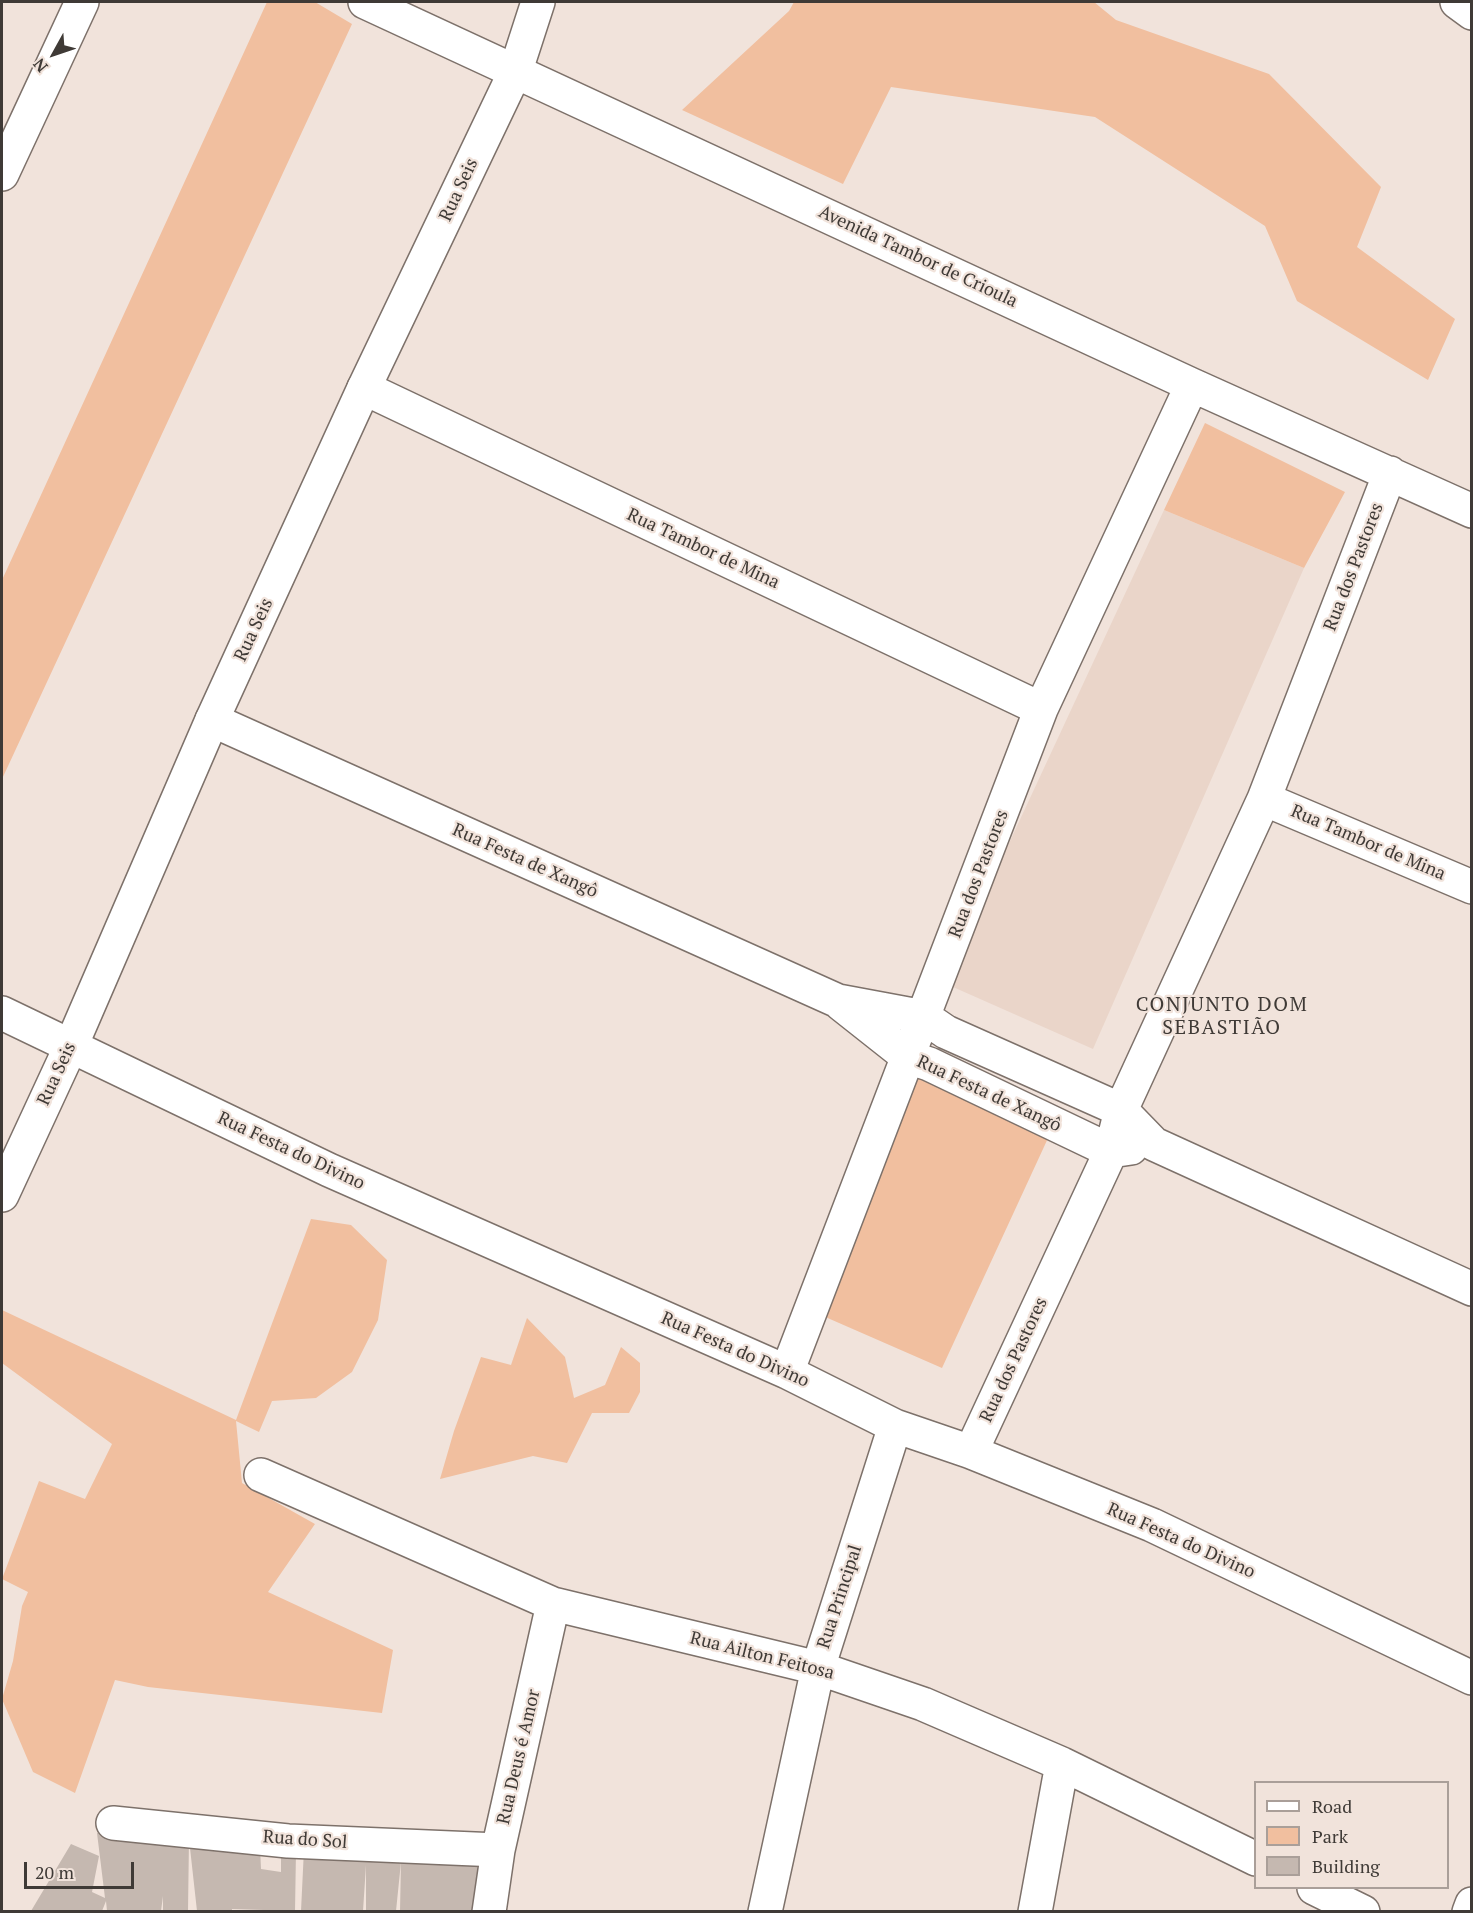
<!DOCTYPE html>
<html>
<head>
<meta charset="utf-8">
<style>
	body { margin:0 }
	#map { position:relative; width:1473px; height:1913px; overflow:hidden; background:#f1e3db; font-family:"PT Serif",serif }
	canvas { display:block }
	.frame { position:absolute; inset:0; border:3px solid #3f3a36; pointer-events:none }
	.legend { position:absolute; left:1254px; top:1781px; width:195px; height:108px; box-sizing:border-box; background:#f1e3db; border:2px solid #aa9f99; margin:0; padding:8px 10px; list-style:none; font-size:18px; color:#3f3a36 }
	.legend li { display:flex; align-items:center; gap:12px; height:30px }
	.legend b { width:30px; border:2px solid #aa9f99 }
	.north { position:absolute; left:24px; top:24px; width:60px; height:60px; -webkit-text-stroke:4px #f1e3db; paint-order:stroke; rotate:230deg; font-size:16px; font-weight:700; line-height:24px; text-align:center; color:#3f3a36 }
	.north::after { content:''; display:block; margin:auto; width:21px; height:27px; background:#3f3a36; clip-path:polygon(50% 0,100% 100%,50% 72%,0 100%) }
	.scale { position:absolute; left:24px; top:1862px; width:110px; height:27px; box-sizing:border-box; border:3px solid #3f3a36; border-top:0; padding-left:8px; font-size:18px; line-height:21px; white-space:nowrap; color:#3f3a36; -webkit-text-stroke:4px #f1e3db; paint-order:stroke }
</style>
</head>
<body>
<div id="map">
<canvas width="1473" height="1913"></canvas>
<div class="frame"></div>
<ul class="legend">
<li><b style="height:8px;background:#fff"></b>Road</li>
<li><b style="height:16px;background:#f1bf9f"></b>Park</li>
<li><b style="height:16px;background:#c5b8b0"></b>Building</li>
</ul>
<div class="north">N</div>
<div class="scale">20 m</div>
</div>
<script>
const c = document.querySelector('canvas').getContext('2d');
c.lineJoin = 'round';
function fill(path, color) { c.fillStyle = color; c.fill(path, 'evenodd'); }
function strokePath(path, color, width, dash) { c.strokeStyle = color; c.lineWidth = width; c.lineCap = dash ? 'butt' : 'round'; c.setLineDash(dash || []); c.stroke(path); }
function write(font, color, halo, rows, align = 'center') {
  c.font = font + ' "PT Serif",serif'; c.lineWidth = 4.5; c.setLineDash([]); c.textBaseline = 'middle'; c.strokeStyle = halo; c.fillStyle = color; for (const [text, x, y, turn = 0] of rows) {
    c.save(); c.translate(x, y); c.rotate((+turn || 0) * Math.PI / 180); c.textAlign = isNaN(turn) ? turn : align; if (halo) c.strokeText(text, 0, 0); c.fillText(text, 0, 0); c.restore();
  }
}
fill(new Path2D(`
	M1164,510l140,58 -211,481 -149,-66z`), '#ead5c9');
fill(new Path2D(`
	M267,2h48l37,22 -350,755v-199z
	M794,2h300l22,18 153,54 112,113 -24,60 98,72 -27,61 -131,-79 -32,-75 -170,-109 -204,-30 -48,97 -161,-74 107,-99z
	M1205,423l140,69 -41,76 -140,-58z
	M916,1066l133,70 -107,232 -135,-59z
	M311,1219l40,6 36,35 -9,60 -26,52 -36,26 -44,3 -13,31 -23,-11 6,62 73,41 -47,68 125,58 -11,63 -234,-26 -33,-7 -40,113 -42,-21 -31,-73 11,-38 9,-55 6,-14 -26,-13 37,-98 46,18 27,-55 -110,-81v-53l234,110z
	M527,1318l38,39 9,41 31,-13 16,-38 19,16v29l-11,21h-37l-25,50 -34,-7 -93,23 14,-48 27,-74 30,8z`), '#f1bf9f');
fill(new Path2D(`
	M97,1833l92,6 -1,72h-25v-15l-2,15h-54l-1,-10 -4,10h-71l40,-67 28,12 -7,36 13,6z
	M189,1839l71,8 1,22 20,3v-21h15l-1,60 -63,-2v2h-35z
	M304,1849l177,10 -6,52h-75l1,-49 -5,49h-30v-46l-3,46h-62z`), '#c5b8b0');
const minor = new Path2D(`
	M365,2l827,383 280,126
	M1457,2l15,11
	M2,174l80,-172
	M364,388l677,321
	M212,720l626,281 86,16 22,15 175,78 33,34 318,145
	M1264,799l208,88
	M841,1004l67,53 21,7 182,87 20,-3
	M2,1013l327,157 458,202 108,54 76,26 181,73 320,153
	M787,1372l254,-663 151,-324
	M971,1452l140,-301 10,-41 143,-311 126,-326
	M261,1475l292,129 265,64 105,36 139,60 194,95
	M113,1823l175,18 210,9
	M1314,1888l49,24
	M489,1912l9,-62 55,-246
	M765,1912l53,-244 77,-242
	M1035,1912l27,-148
	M1469,1912l3,-8`);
const tertiary = new Path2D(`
	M2,1195l69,-149 141,-326 152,-332 152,-318 22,-68`);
strokePath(minor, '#7d716a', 36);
strokePath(tertiary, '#7d716a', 36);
strokePath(minor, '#fff', 33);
strokePath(tertiary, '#fff', 33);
write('18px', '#3f3a36', '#f1e3db', [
	["Rua Seis",459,190,-65],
	["Avenida Tambor de Crioula",918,257,25],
	["Rua Tambor de Mina",703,549,25],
	["Rua dos Pastores",1354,567,-69],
	["Rua Seis",254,630,-65],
	["Rua Tambor de Mina",1368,843,23],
	["Rua Festa de Xangô",525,861,24],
	["Rua dos Pastores",979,874,-69],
	["Rua Seis",57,1074,-65],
	["Rua Festa de Xangô",989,1094,25],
	["Rua Festa do Divino",291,1151,25],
	["Rua Festa do Divino",735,1350,24],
	["Rua dos Pastores",1014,1360,-65],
	["Rua Festa do Divino",1181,1541,24],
	["Rua Principal",840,1597,-72],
	["Rua Ailton Feitosa",762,1656,14],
	["Rua Deus é Amor",519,1757,-77],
	["Rua do Sol",305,1840,4]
]);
c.letterSpacing = '1.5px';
write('20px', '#3f3a36', '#f1e3db', [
	["CONJUNTO DOM",1222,1005],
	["SEBASTIÃO",1222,1028]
]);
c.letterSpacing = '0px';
</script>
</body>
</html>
